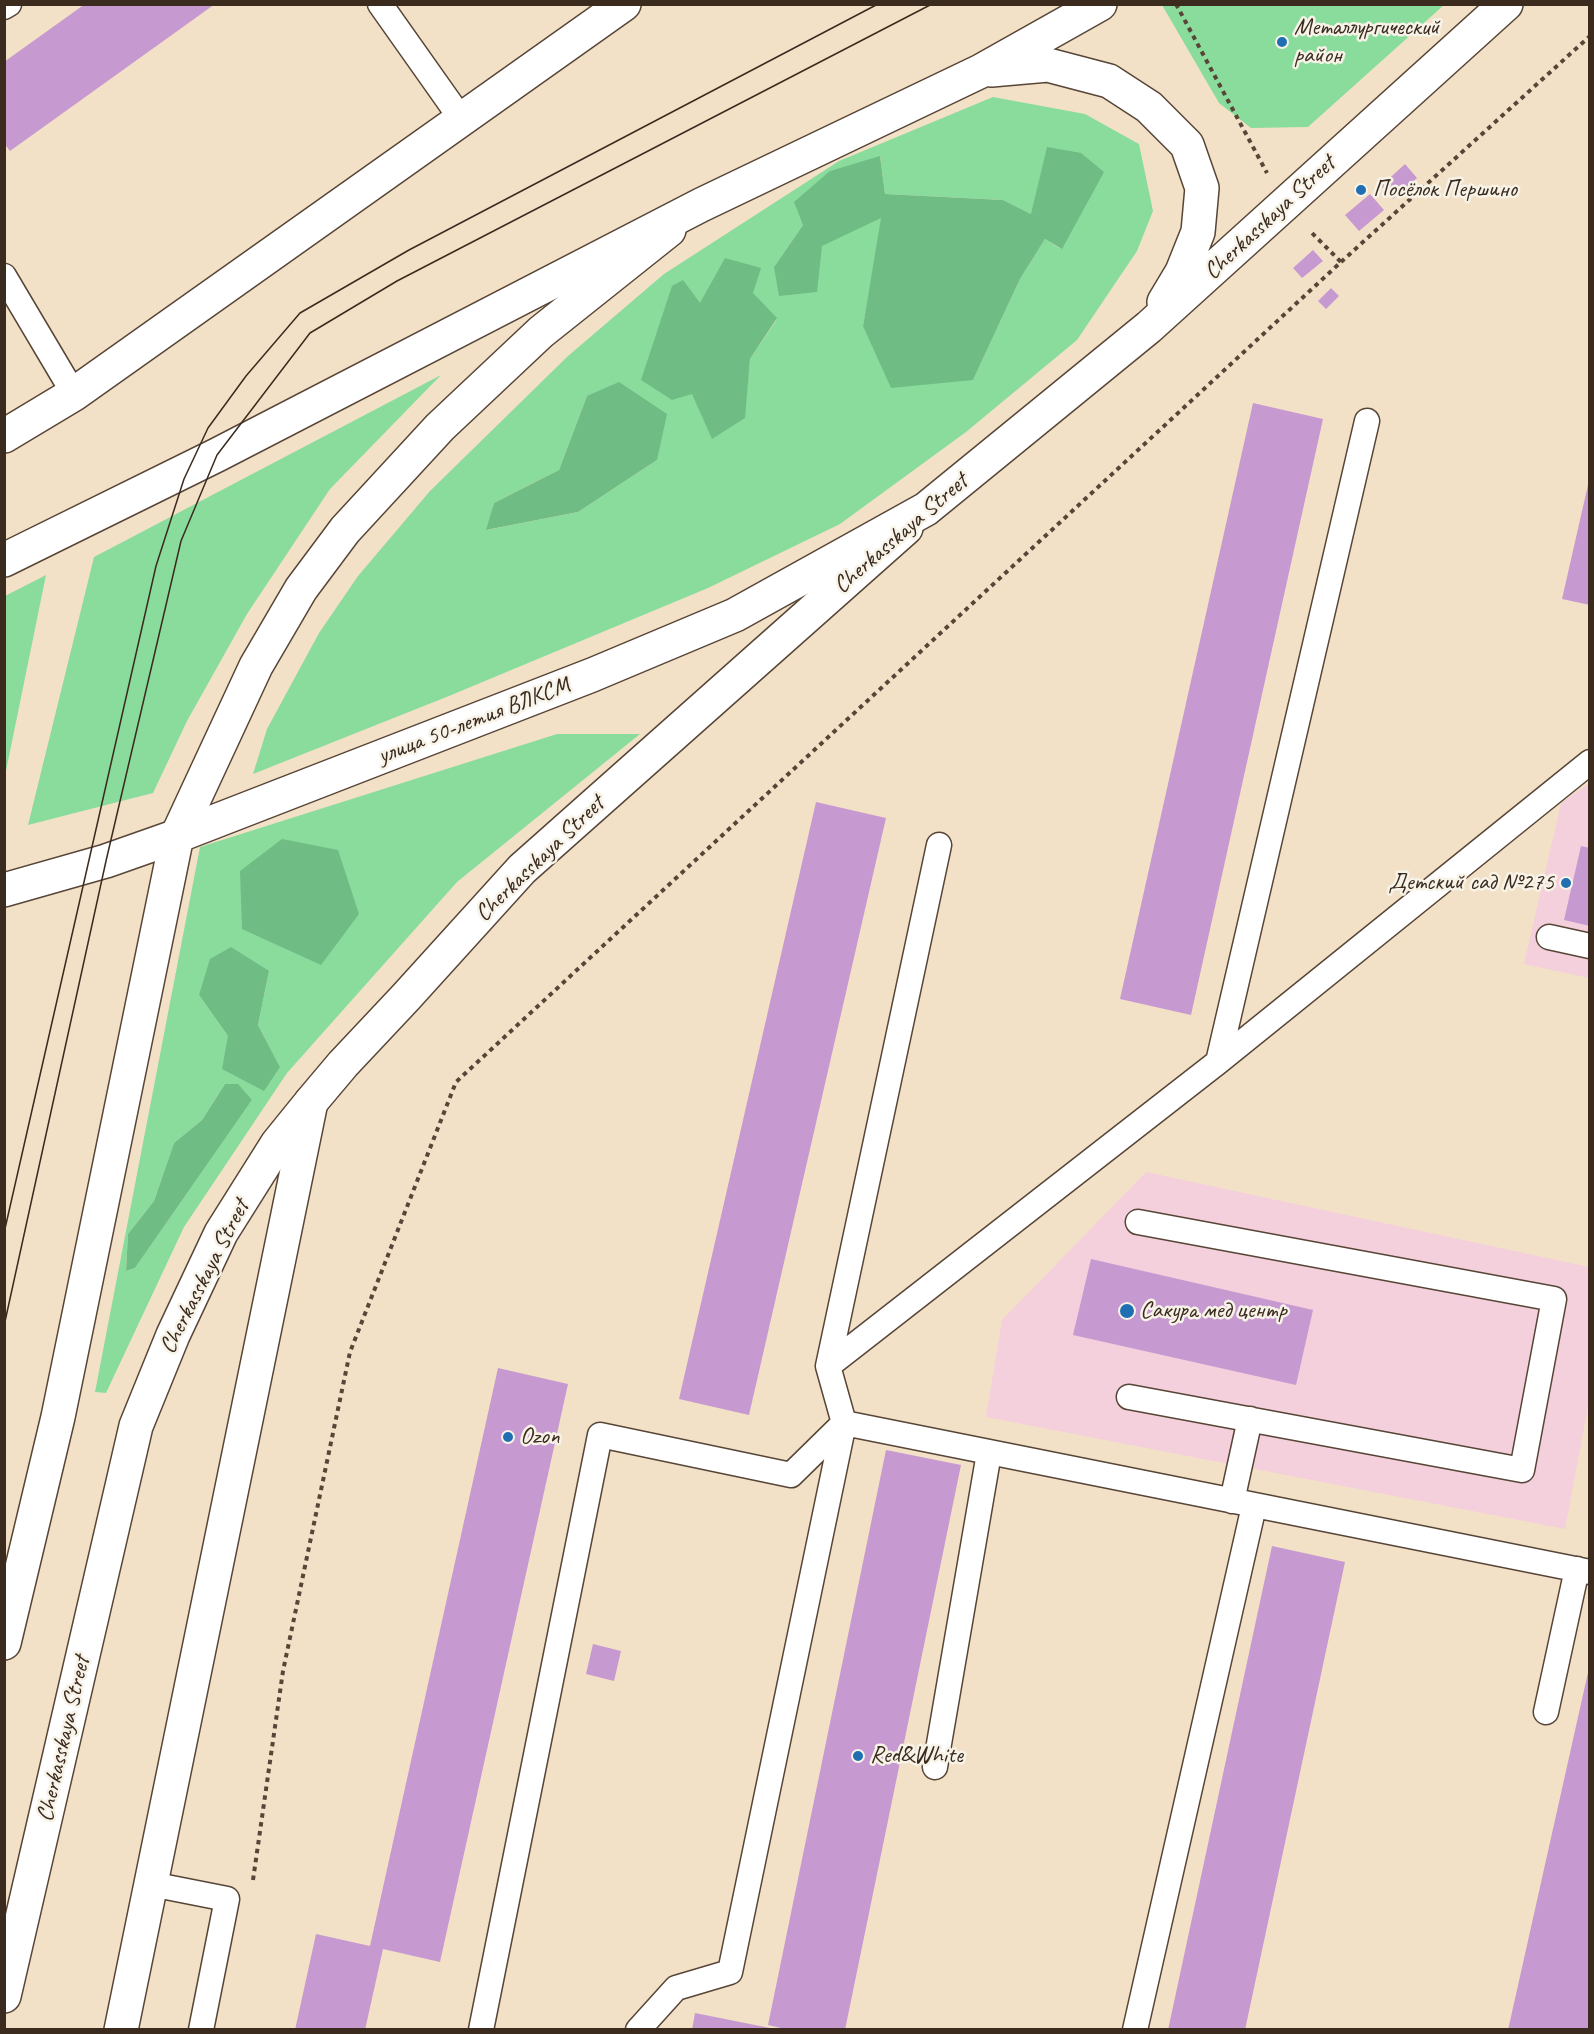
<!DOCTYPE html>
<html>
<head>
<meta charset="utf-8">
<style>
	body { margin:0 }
	#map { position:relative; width:1594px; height:2034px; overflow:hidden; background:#f3e1c7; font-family:Caveat,sans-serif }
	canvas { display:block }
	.frame { position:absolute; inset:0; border:6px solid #3b2a1e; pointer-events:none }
</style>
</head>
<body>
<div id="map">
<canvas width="1594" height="2034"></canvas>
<div class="frame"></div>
</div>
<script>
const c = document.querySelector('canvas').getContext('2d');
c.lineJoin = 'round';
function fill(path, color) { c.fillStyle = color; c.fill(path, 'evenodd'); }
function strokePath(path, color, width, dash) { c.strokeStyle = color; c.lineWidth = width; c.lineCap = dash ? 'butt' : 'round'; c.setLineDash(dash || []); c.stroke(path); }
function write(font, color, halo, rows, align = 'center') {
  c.font = font + ' Caveat,sans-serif'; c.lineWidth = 5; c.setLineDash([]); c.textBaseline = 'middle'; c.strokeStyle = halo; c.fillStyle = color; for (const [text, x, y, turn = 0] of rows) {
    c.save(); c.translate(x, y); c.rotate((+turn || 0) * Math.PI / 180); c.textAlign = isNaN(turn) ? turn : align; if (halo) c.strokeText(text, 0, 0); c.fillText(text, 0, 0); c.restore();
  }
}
fill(new Path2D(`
	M1589,783v195l-65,-14 37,-161z
	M1146,1172l443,95v134l-24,128 -579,-112 16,-97z`), '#f4cfdc');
fill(new Path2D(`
	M1162,5h282l-136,122 -57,1 -32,-25z
	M993,97l92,17 54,30 14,67 -16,40 -60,89 -111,92 -126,92 -132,64 -259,108 -196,78 14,-45 52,-96 39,-57 72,-85 138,-135 96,-82 175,-113zM880,156l5,38 118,6 28,14 30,35 -16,-10 -25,40 -47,101 -110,-54 19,-109 -108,50 29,-42zM777,319l-27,40 -6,59 -52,-24zM587,396l70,64 -79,52 -91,18 7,-27 65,-33z
	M441,375l-111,114 -83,125 -60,107 -34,72 -125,32 66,-268z
	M46,575l-41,201v-180z
	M557,734h83l-183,148 -170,191 -103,154 -78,166 -11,-1 105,-545zM269,971l-11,54 22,42 -52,-31 -29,-41zM225,1084l27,16 -117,168 -9,3 2,-37 26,-33 20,-58 28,-23z`), '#8adc9c');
fill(new Path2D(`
	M1047,147l34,6 23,19 -42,77 -17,-10 -25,40 -47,101 -82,8 -28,-62 18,-108 -59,28 -5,46 -38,4 -5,-29 29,-42 -9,-23 36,-31 50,-15 5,38 118,6 28,14z
	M725,258l36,10 -8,25 24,25 -27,41 -5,59 -33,21 -20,-45 -20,6 -31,-20 31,-94 11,-6 17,23z
	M619,382l48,32 -10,46 -79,52 -92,18 8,-27 65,-33 28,-74z
	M282,839l56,11 21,64 -38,51 -79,-36 -2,-58z
	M231,947l38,24 -11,54 22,42 -16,24 -42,-22 6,-33 -29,-41 11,-36z
	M225,1084h13l14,16 -117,168 -9,3 2,-37 26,-33 20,-58 28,-23z`), '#6fbc84');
fill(new Path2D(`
	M85,4h130l-205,147 -6,-8v-81z
	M1405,164l12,14 -24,21 -12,-13z
	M1370,194l14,16 -25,21 -14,-16z
	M1313,250l10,11 -21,17 -9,-10z
	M1331,288l8,8 -13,13 -8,-8z
	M1253,403l70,16 -132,596 -71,-16z
	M1590,476v129l-28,-6z
	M816,802l70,16 -137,597 -70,-16z
	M1581,846l9,2v78l-26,-6z
	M1091,1259l222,51 -17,75 -223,-50z
	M498,1368l70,16 -128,578 -57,-13 -18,81h-70l21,-96 54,12z
	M886,1450l75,15 -116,565h-56l-21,-5z
	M1272,1546l73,16 -100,468h-77z
	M593,1644l28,7 -7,30 -28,-7z
	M1589,1668l1,362h-82z
	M695,2013l75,15v2h-78z`), '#c799d1');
const service = new Path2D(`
	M380,4l82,116
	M4,7l5,-3
	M4,276l70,118
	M1549,937l41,9
	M1218,1062l149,-641
	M828,1366l390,-304 372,-300
	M1129,1397l393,73 32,-171 -416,-77
	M1232,1501l18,-82
	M1546,1712l31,-143
	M935,1767l54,-314
	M151,1884l76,15 -26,131
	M481,2030l119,-595 191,40 53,-52 746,149
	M638,2030l38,-42 54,-16 114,-549 -16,-57 111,-521
	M1135,2030l119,-524`);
const minor = new Path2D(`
	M4,436l70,-42 550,-390
	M121,2030l190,-928`);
const secondary = new Path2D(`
	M4,1643l54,-226 119,-581 79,-170 45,-77 44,-59 95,-103 101,-95 128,-102
	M4,1996l132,-570 37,-91 48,-102 56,-89 34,-42 32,-38 63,-67 116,-128 384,-341`);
const primary = new Path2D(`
	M991,70l57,-5 61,16 40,26 38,38 15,43 -4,44 -16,40 -18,30
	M4,560l213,-105 484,-250 280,-134 119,-67
	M4,890l102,-29 71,-25 415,-161 143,-60 191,-106 223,-182 357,-323`);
strokePath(service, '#574537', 27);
strokePath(minor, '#574537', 36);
strokePath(secondary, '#574537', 36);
strokePath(primary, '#574537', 36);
strokePath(new Path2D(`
	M1176,4l91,169
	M1341,262l249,-226
	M253,1880l30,-209 67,-319 106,-270 885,-820 -31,-31`), '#574537', 4, [4.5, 4.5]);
strokePath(service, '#fff', 24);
strokePath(minor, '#fff', 33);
strokePath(secondary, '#fff', 33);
strokePath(primary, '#fff', 33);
strokePath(new Path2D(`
	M4,1233l152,-667 28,-87 24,-51 38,-52 54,-63 109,-63 469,-246
	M4,1326l102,-465 75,-320 36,-86 93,-122 87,-52 535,-277`), '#3b2a1e', 1.5);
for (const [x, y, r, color] of [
	[1282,42,6,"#1f6fb2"],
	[1361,190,6,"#1f6fb2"],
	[1566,883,6,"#1f6fb2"],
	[1127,1311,8,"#1f6fb2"],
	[508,1437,6,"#1f6fb2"],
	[858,1756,6,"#1f6fb2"]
]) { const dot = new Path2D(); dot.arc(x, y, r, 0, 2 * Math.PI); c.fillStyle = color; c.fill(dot); strokePath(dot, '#f7f3e8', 2); }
write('24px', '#3b2a1e', '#f7f3e8', [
	["Металлургический",1294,28],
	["район",1294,56],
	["Посёлок Першино",1373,190],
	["Детский сад №275",1554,883,"right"],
	["Сакура мед центр",1140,1311],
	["Ozon",520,1437],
	["Red&White",870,1756]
], 'left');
write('24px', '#3b2a1e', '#f7f3e8', [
	["Cherkasskaya Street",1270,218,-43],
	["Cherkasskaya Street",901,534,-41],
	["улица 50-летия ВЛКСМ",474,721,-21],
	["Cherkasskaya Street",540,859,-44],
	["Cherkasskaya Street",205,1277,-63],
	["Cherkasskaya Street",64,1739,-77]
]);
</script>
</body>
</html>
